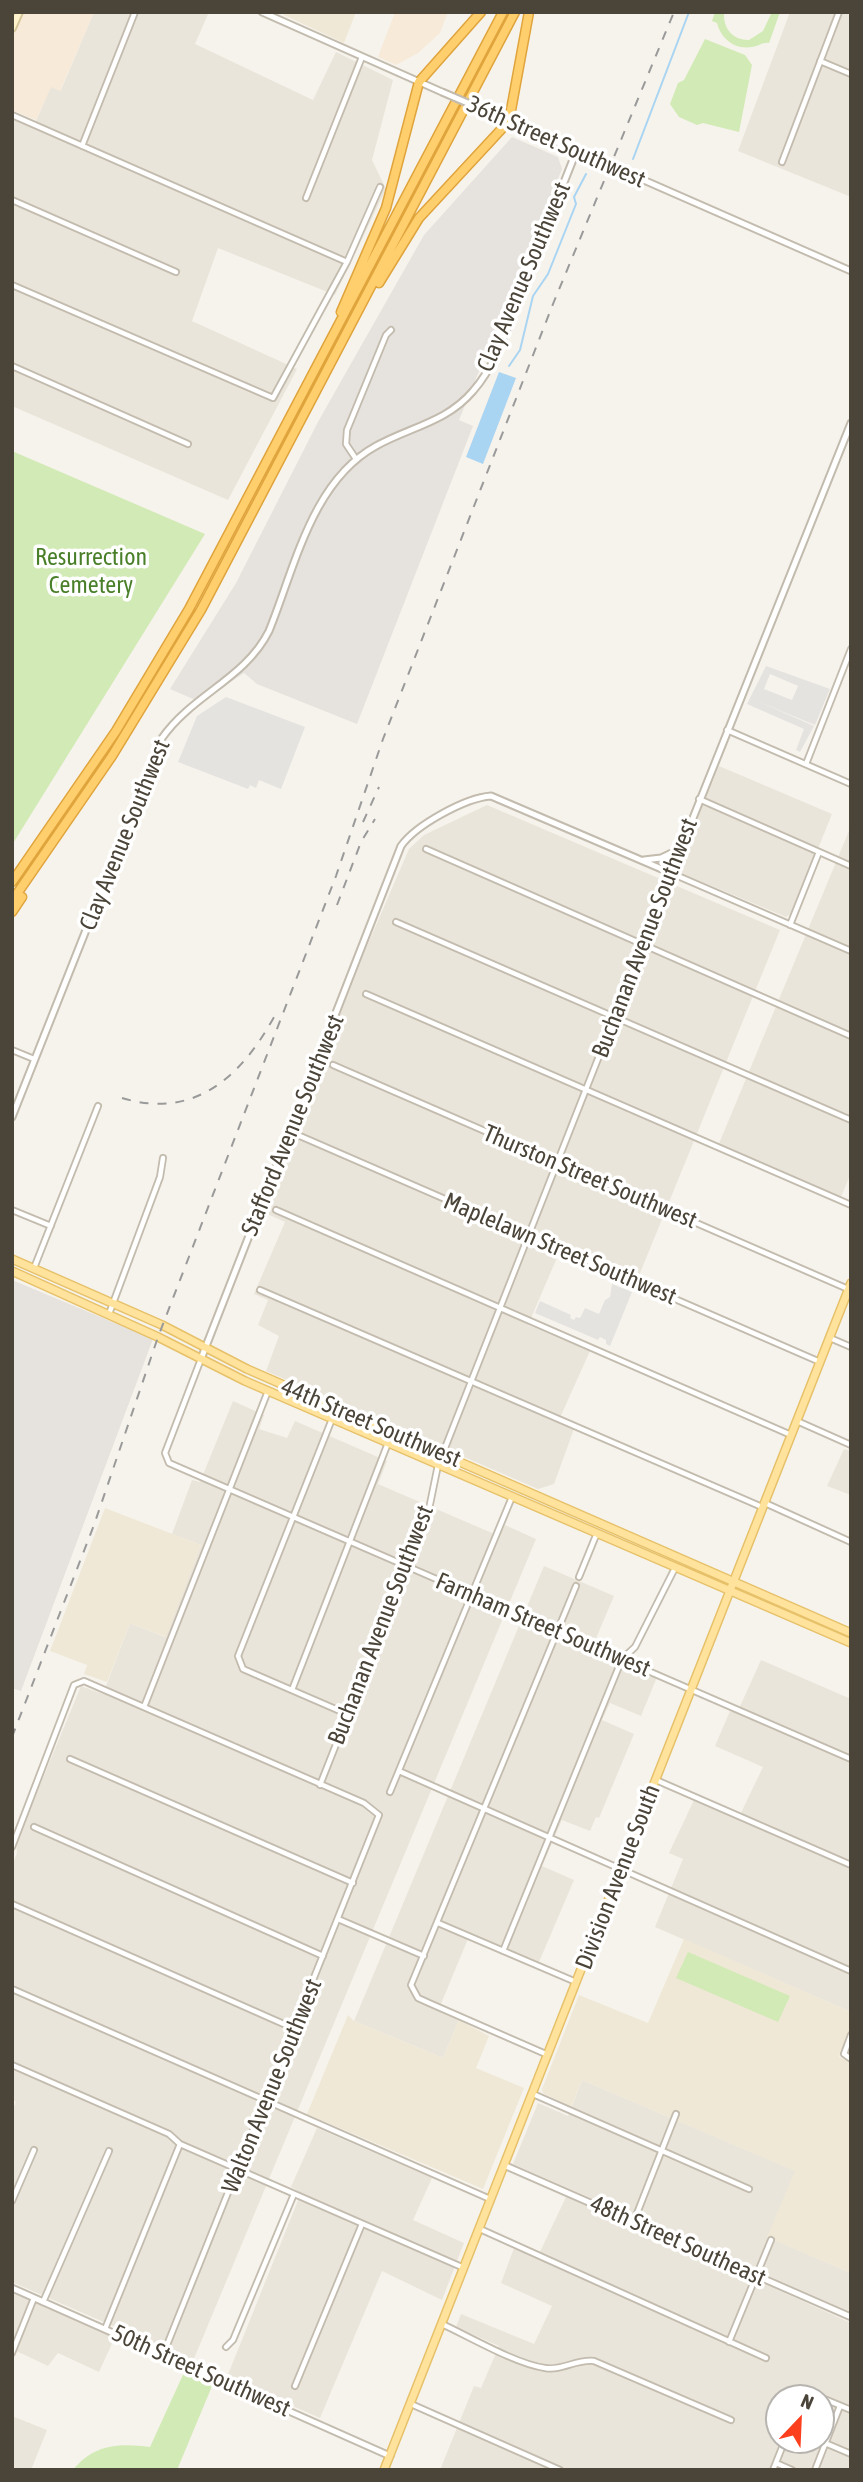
<!DOCTYPE html>
<html>
<head>
<meta charset="utf-8">
<style>
	body { margin:0 }
	#map { position:relative; width:863px; height:2482px; overflow:hidden; background:#f6f3ec; font-family:"Asap Condensed",sans-serif }
	canvas { display:block }
	.frame { position:absolute; inset:0; border:14px solid #4b4439; pointer-events:none }
	.north { position:absolute; left:765px; top:2384px; width:70px; height:70px; box-sizing:border-box; background:#fff; border:2px solid #b7b4b0; border-radius:50%; rotate:23deg; font-size:19px; font-weight:700; line-height:28px; text-align:center; color:#4b4439 }
	.north::after { content:''; display:block; margin:auto; width:24px; height:32px; background:#fc3f1d; clip-path:polygon(50% 0,100% 100%,50% 72%,0 100%) }
</style>
</head>
<body>
<div id="map">
<canvas width="863" height="2482"></canvas>
<div class="frame"></div>
<div class="north">N</div>
</div>
<script>
const c = document.querySelector('canvas').getContext('2d');
c.lineJoin = 'round';
function fill(path, color) { c.fillStyle = color; c.fill(path, 'evenodd'); }
function strokePath(path, color, width, dash) { c.strokeStyle = color; c.lineWidth = width; c.lineCap = dash ? 'butt' : 'round'; c.setLineDash(dash || []); c.stroke(path); }
function write(font, color, halo, rows, align = 'center') {
  c.font = font + ' "Asap Condensed",sans-serif'; c.lineWidth = 7; c.setLineDash([]); c.textBaseline = 'middle'; c.strokeStyle = halo; c.fillStyle = color; for (const [text, x, y, turn = 0] of rows) {
    c.save(); c.translate(x, y); c.rotate((+turn || 0) * Math.PI / 180); c.textAlign = isNaN(turn) ? turn : align; if (halo) c.strokeText(text, 0, 0); c.fillText(text, 0, 0); c.restore();
  }
}
fill(new Path2D(`
	M94,12h115l-14,32 118,56 23,-48 57,28 -21,80 14,29 -51,106 -117,-47 -26,73 105,48 -69,131 -216,-94v-287l21,9 18,-42 10,4z
	M790,12h61v185l-113,-46z
	M719,766l113,48 -40,99 -6,4 -105,-44 -4,-8z
	M487,805l293,125 -142,348 -76,-32 -34,79 62,26 -32,71 16,7 -20,55 -16,5 -272,-118 13,-35 -21,-11 10,-25 -14,-6 31,-72 -22,-10 104,-266 42,-97 15,-14z
	M851,826v347l-10,24 -123,-51z
	M233,1401l31,14 -5,14 28,9 8,-17 92,40 -9,23 121,52 6,-11 31,14 -343,822 -181,-79v-171l4,-9 -4,-3v-233l5,-13 -1,-10 65,-157 22,8 27,-71 35,14 36,-92 -29,-11 20,-54 8,2z
	M844,1449l7,2v44l-24,-9z
	M544,1566l70,30 -23,54 66,27 -16,39 -31,-13 -8,17 32,14 -35,84 -3,-1 -6,14 -28,-11 -20,46 32,14 -35,82 -69,-28 -32,77 21,9 -16,38 -89,-37z
	M761,1660l90,39v313l-196,-85 28,-68 -14,-6 25,-53 44,19 25,-52 -48,-21 15,-35 7,2z
	M582,2080l214,91 -28,66 83,36v39l-338,-148 25,-61 30,13z
	M317,2128l115,50 -19,42 51,23 -22,57 -60,-29 -62,147 -93,-41 74,-184 -10,-6z
	M567,2195l284,128v147h-411l34,-84 7,2 18,-42 -43,-19 5,-13 73,30 18,-38 -51,-23 13,-35 23,10zM779,2398h42v42h-42z
	M12,2292l103,45 -16,35 -41,-19 -10,13 -36,-17z
	M12,2416l35,14 -16,40h-19z`), '#eae5da');
fill(new Path2D(`
	M22,12h72l-34,79 -9,-4 -15,33 -24,-10v-74z
	M395,12h53l-8,21 -22,20 -22,12 -18,-8z`), '#f7ead8');
fill(new Path2D(`
	M512,137l46,20 4,12 -103,251 14,6 -116,298 -100,-40 -13,-11 -44,29 -30,-13 66,-106 83,-163 105,-185z
	M12,1280l141,59 -132,352 -9,-3z`), '#e6e2dd');
fill(new Path2D(`
	M285,12h71l-12,31 -60,-28z
	M105,1508l96,37 -35,92 -36,-14 -23,59 -23,-8 3,-9 -37,-14z
	M684,1939l167,73v14l-12,31 12,5v211l-84,-36 28,-66 -213,-91 -11,27 -28,-14 -1,-4 37,-94 69,28z
	M348,2015l6,6 89,37 16,-38 30,16 -13,32 48,20 -41,101 -176,-75z`), '#efe8d6');
fill(new Path2D(`
	M715,12h9c-1,16 8,28 25,28l14,-9 9,-19h8l-11,31c-7,-1 -9,3 -17,4 -17,3 -31,-8 -35,-24l-5,-2z
	M705,39l40,16 7,10 -13,67 -36,-9 -6,2 -18,-8 -9,-13 8,-21 6,-3z
	M12,451l193,83 -193,311z
	M688,1952l102,44 -12,26 -102,-44z
	M187,2366l28,13 -38,91h-104c21,-26 46,-27 77,-23z`), '#d2eab5');
fill(new Path2D(`
	M766,666l64,23 -15,36 -58,-24 57,25 -14,26 -4,-2 8,-21 -57,-25zM770,674l28,12 -6,14 -28,-11z
	M226,697l79,30 -24,62 -22,-9 -3,8 -6,-3 -2,4 -70,-27 19,-46z
	M612,1284l20,8 -22,54 -4,-2v-4l-6,-3 -2,3 -63,-27 5,-12 31,14 -1,3 4,2 2,-3 4,1 5,-10 14,6 6,-14 5,-3z`), '#e5e3e0');
fill(new Path2D(`
	M499,372l17,6 -33,86 -17,-7z`), '#a9d4f2');
strokePath(new Path2D(`
	M633,159l56,-147
	M509,366l11,-16 13,-54 15,-22 28,-70 -2,-7 12,-23`), '#a9d4f2', 2);
const minor = new Path2D(`
	M820,61l31,13
	M12,115l335,147
	M82,146l53,-134
	M782,162l57,-150
	M306,198l56,-141
	M12,200l164,72
	M12,285l261,113 74,-136 33,-75
	M12,366l176,78
	M356,459l-10,-15 1,-14 39,-95 5,-5
	M727,730l124,54
	M806,764l45,-115
	M699,799l152,67
	M426,849l425,187
	M396,922l455,198
	M790,925l29,-73
	M366,994l485,211
	M12,1050l22,9
	M333,1065l515,224
	M300,1136l520,226
	M12,1210l39,16
	M276,1210l515,225
	M34,1268l64,-162
	M260,1290l502,217
	M109,1314l51,-137 3,-19
	M830,1338l21,9
	M201,1359l-36,94 4,10 682,296
	M332,1419l-94,237 5,13 104,45
	M797,1421l54,24
	M443,1453l228,-580 180,78
	M765,1503l86,39
	M579,1577l18,-44
	M292,1690l96,-247
	M144,1707l124,-316
	M70,1759l283,124
	M399,1771l452,200
	M656,1780l195,85
	M320,1785l109,-276 9,-44
	M390,1792l122,-295
	M34,1827l289,129
	M12,1847l62,-162 10,-4 280,122 15,12 -216,540
	M12,1904l283,125
	M338,1919l86,37
	M438,1923l138,59
	M503,1951l119,-292 13,-12 40,-79
	M12,1989l478,210
	M851,2035l-7,19 7,5
	M548,2055l-119,-52 -11,-5 -7,-13 165,-399
	M12,2065l157,69 11,10 284,124
	M533,2094l216,95
	M12,2201l22,-51
	M634,2221l42,-107
	M480,2229l286,129
	M43,2302l66,-151
	M442,2324c28,13 74,40 103,44 17,3 31,-9 49,-7l137,59
	M105,2329l75,-185
	M729,2342l42,-102
	M226,2347l7,-7 61,-146
	M12,2353l22,-55
	M295,2386l67,-162
	M802,2398l3,-7 46,19
	M411,2404l149,66
	M818,2440l33,14
	M776,2463l16,7
	M773,2470l12,-30
	M815,2470l25,-64`);
const tertiary = new Path2D(`
	M262,12l180,80
	M484,110l367,161
	M644,860l17,-2 19,-9
	M12,1117l150,-379c31,-44 83,-59 107,-107 26,-64 43,-150 107,-185 34,-19 71,-24 97,-55 23,-26 34,-63 46,-95 19,-48 38,-96 57,-144
	M201,1359l200,-513c15,-21 64,-48 90,-50l180,77 180,-450
	M506,2166l345,151
	M12,2288l378,168`);
const secondary = new Path2D(`
	M12,28l7,-16`);
const primary = new Path2D(`
	M12,1259l150,66 85,44 604,264
	M12,1271l146,66 87,44 606,262
	M384,2470l467,-1187`);
const motorway = new Path2D(`
	M379,283l40,-65 90,-97 20,-109
	M341,312l45,-104 33,-126 62,-70
	M12,882l104,-151 73,-122 314,-597
	M12,901l100,-145 89,-146 314,-598
	M12,912l10,-15`);
strokePath(minor, '#c2bbae', 8);
strokePath(tertiary, '#c2bbae', 9);
strokePath(secondary, '#d6c79b', 10);
strokePath(primary, '#e6c16a', 10);
strokePath(motorway, '#e0a43c', 11);
strokePath(minor, '#fff', 4.5);
strokePath(tertiary, '#fff', 5);
strokePath(secondary, '#fff3cd', 6);
strokePath(primary, '#ffe39c', 7);
strokePath(motorway, '#ffcf6e', 8);
strokePath(new Path2D(`
	M363,822l16,-35
	M337,905l24,-63 14,-23
	M122,1098c72,22 119,-21 152,-81
	M12,1737l82,-212 64,-188 178,-461 47,-137 170,-435 121,-292`), '#9a9a9a', 2, [9, 9]);
const tertiaryBridge = new Path2D(`
	M442,92l42,18`);
strokePath(tertiaryBridge, '#c2bbae', 9, []);
strokePath(tertiaryBridge, '#fff', 5);
write('24px', '#4b4439', '#fff', [
	["36th Street Southwest",556,142,24],
	["Clay Avenue Southwest",524,277,-67],
	["Clay Avenue Southwest",125,835,-68],
	["Buchanan Avenue Southwest",645,938,-69],
	["Stafford Avenue Southwest",293,1125,-68],
	["Thurston Street Southwest",590,1177,23],
	["Maplelawn Street Southwest",560,1249,23],
	["44th Street Southwest",371,1423,23],
	["Buchanan Avenue Southwest",381,1625,-69],
	["Farnham Street Southwest",543,1625,23],
	["Division Avenue South",618,1877,-69],
	["Walton Avenue Southwest",272,2086,-68],
	["48th Street Southeast",678,2241,24],
	["50th Street Southwest",201,2371,24]
]);
write('24px', '#4a7f2a', '#fff', [
	["Resurrection",91,557],
	["Cemetery",91,585]
]);
</script>
</body>
</html>
